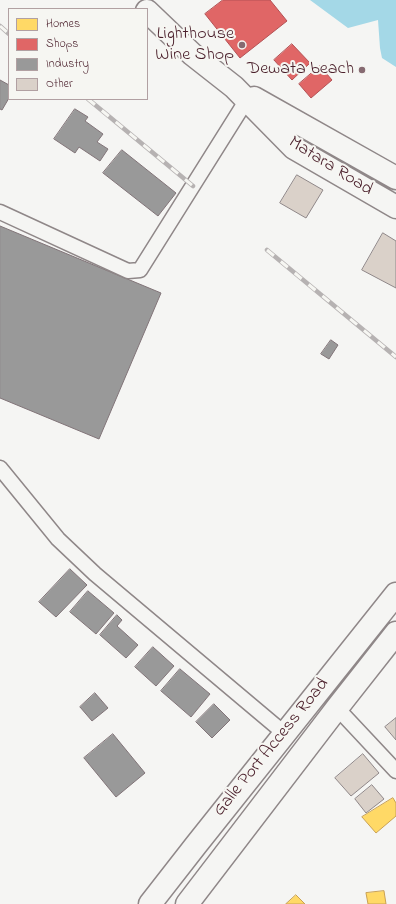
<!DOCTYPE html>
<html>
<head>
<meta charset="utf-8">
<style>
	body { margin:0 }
	#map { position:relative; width:396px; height:904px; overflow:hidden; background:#f5f5f3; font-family:"Indie Flower",sans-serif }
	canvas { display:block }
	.legend { position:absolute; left:8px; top:8px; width:140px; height:92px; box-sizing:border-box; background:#f6f6f2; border:1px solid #b1a0a2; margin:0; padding:5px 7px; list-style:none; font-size:12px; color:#4a1f2b }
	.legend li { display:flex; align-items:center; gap:8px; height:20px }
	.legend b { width:20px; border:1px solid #b1a0a2 }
</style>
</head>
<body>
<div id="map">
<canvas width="396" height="904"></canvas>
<ul class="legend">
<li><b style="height:11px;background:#ffd966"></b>Homes</li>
<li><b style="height:11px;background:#e06666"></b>Shops</li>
<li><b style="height:11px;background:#999"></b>Industry</li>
<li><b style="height:11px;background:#dad1c9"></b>Other</li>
</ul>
</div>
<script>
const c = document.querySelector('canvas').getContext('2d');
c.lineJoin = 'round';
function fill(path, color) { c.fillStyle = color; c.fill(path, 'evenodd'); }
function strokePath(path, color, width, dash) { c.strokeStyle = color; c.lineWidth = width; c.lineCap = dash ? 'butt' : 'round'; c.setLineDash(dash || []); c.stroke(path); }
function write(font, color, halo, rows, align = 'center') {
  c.font = font + ' "Indie Flower",sans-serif'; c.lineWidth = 4; c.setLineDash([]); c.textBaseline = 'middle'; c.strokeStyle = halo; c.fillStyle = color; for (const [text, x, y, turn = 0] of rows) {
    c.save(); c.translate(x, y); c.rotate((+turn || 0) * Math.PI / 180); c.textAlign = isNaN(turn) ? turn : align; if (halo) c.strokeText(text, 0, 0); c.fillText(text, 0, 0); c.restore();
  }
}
fill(new Path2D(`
	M310,0h86v67l-14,-9 -2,-10 -2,-28 -30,8z`), '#a4d8e7');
const homes = new Path2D(`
	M393,798l3,5v13l-20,17 -14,-16z
	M384,891l2,13h-18l-2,-11z
	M296,895l9,9h-19z`);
fill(homes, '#ffd966');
strokePath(homes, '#c9a154', 1);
const shops = new Path2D(`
	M223,0h47l17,21 -47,37 -35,-44z
	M292,44l18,19 -18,17 -18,-20z
	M320,66l12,14 -21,18 -12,-14z`);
fill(shops, '#e06666');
strokePath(shops, '#b35154', 1);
const industry = new Path2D(`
	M0,80l9,5v13l-7,12 -2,-1z
	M75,109l13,8 -3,4 18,13 -6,8 11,7 -8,12 -21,-14 -4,6 -21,-14z
	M122,150l54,43 -18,23 -55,-43z
	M0,226l161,67 -62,146 -99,-41z
	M331,340l7,5 -9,14 -8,-5z
	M70,569l17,16 -31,32 -17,-15z
	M88,591l26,22 -18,21 -26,-22z
	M117,615l5,5 -5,6 21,19 -12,13 -26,-23z
	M153,647l21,19 -18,20 -21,-19z
	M180,669l30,25 -19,23 -30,-26z
	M95,693l13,15 -16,13 -12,-14z
	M214,704l16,16 -18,18 -16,-16z
	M113,734l32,39 -29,24 -32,-39z`);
fill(industry, '#999');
strokePath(industry, '#817478', 1);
const building = new Path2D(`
	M297,175l26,15 -17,28 -26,-15z
	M383,233l13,8v47l-34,-18z
	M396,718v22l-11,-13z
	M363,754l16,19 -28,23 -16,-18z
	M372,785l12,14 -18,14 -11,-14z`);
fill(building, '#dad1c9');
strokePath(building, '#8f8788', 1);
const street = new Path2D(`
	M0,212l128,59 12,-1 106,-169
	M0,468l58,71 37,35 189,159
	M337,708l59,63`);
const primary = new Path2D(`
	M150,904l46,-59 200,-251
	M187,904l150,-196 59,-75`);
const highway = new Path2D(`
	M147,11l45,43 42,33 60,61 102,59
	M254,98l142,80`);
strokePath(street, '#8f8788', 17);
strokePath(primary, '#8f8788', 25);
strokePath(highway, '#8f8788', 25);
strokePath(street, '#f5f5f3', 14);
strokePath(primary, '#f5f5f3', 22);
strokePath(highway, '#f5f5f3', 22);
const rail = new Path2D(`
	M0,26l9,8
	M88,99l105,87
	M267,250l129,107`);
strokePath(rail, '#b6b2b2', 4.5);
strokePath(rail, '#f6f6f2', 3, [9]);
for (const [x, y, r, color] of [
	[242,45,4,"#866a71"],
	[362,70,4,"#866a71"]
]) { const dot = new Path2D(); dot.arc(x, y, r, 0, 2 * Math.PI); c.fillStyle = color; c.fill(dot); strokePath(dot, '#f6f6f2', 1.5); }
write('18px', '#4a1f2b', '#f6f6f2', [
	["Lighthouse",234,35],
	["Wine Shop",234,56],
	["Dewata beach",354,70]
], 'right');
write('18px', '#4a1f2b', '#f6f6f2', [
	["Matara Road",330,167,32],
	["Galle Port Access Road",272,748,-51]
]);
</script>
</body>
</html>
